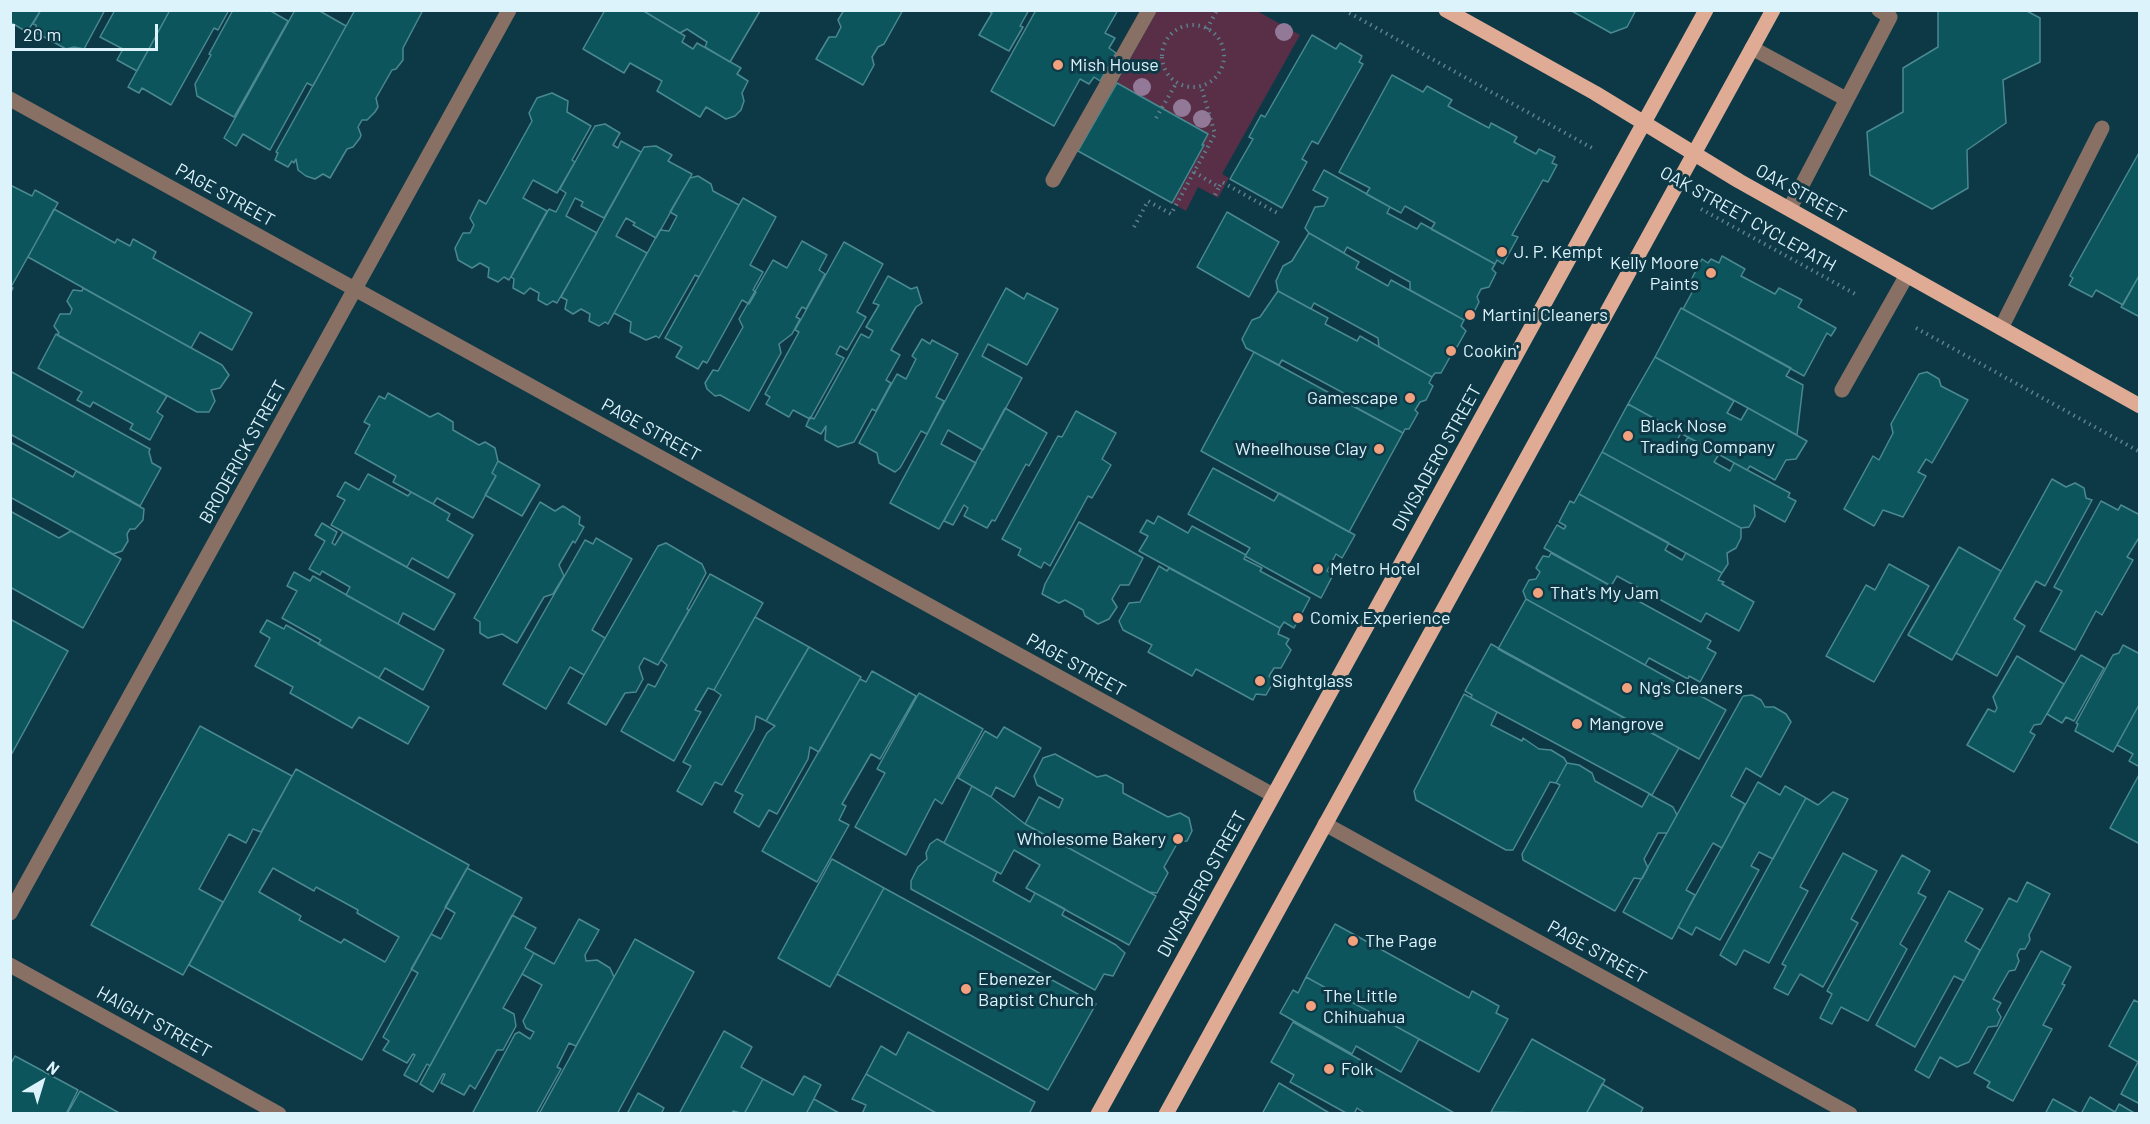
<!DOCTYPE html>
<html>
<head>
<meta charset="utf-8">
<style>
	body { margin:0 }
	#map { position:relative; width:2150px; height:1124px; overflow:hidden; background:#0d3947; font-family:Barlow,sans-serif }
	canvas { display:block }
	.frame { position:absolute; inset:0; border:12px solid #ddf3fc; pointer-events:none }
	.north { position:absolute; left:12px; top:1052px; width:60px; height:60px; -webkit-text-stroke:4px #0d3947; paint-order:stroke; rotate:38deg; font-size:16px; font-weight:700; line-height:24px; text-align:center; color:#ddf3fc }
	.north::after { content:''; display:block; margin:auto; width:21px; height:27px; background:#ddf3fc; clip-path:polygon(50% 0,100% 100%,50% 72%,0 100%) }
	.scale { position:absolute; left:12px; top:24px; width:146px; height:27px; box-sizing:border-box; border:3px solid #ddf3fc; border-top:0; padding-left:8px; font-size:18px; line-height:21px; white-space:nowrap; color:#ddf3fc; -webkit-text-stroke:4px #0d3947; paint-order:stroke }
</style>
</head>
<body>
<div id="map">
<canvas width="2150" height="1124"></canvas>
<div class="frame"></div>
<div class="north">N</div>
<div class="scale">20 m</div>
</div>
<script>
const c = document.querySelector('canvas').getContext('2d');
c.lineJoin = 'round';
function fill(path, color) { c.fillStyle = color; c.fill(path, 'evenodd'); }
function strokePath(path, color, width, dash) { c.strokeStyle = color; c.lineWidth = width; c.lineCap = dash ? 'butt' : 'round'; c.setLineDash(dash || []); c.stroke(path); }
function write(font, color, halo, rows, align = 'center') {
  c.font = font + ' Barlow,sans-serif'; c.lineWidth = 6; c.setLineDash([]); c.textBaseline = 'middle'; c.strokeStyle = halo; c.fillStyle = color; for (const [text, x, y, turn = 0] of rows) {
    c.save(); c.translate(x, y); c.rotate((+turn || 0) * Math.PI / 180); c.textAlign = isNaN(turn) ? turn : align; if (halo) c.strokeText(text, 0, 0); c.fillText(text, 0, 0); c.restore();
  }
}
fill(new Path2D(`
	M1157,11h100l43,24 -78,139 7,4 -11,20 -20,-11 -12,24 -14,-8 32,-57 -2,-1 6,-11 -91,-51z`), '#592f47');
const building = new Path2D(`
	M10,10h31l-14,22 -17,-10z
	M41,10h64l-21,39 -10,-2 -8,2 -29,-16 -1,-8 -3,-1z
	M115,10h55l-33,61 -20,-11 6,-11 -23,-12z
	M170,10h59l-11,20 -4,-2 -43,77 -29,-17 -3,5 -11,-6z
	M233,10h36l19,11 -54,96 -37,-21 -2,-12 16,-29 -2,-1z
	M295,10h23l28,16 -33,60 -6,-3 -37,67 -27,-16 -7,12 -12,-8z
	M355,10h68l-20,38v12l-7,9 -4,1 -16,28 2,9 -3,5 -8,8h-5l-4,7 3,8 -1,3 -7,9 -6,2 -17,29 -7,-4 -8,5 -9,-3 -8,-6 -2,-11 -2,4 -2,-2 -4,6 -13,-7 3,-7 -2,-1z
	M605,10h37l43,26 -3,6 11,7 4,-6 44,25 -4,6 11,7 -6,12 2,8 -3,9 -6,6 -9,3 -20,-12 -6,10 -43,-26 5,-10 -32,-18 -6,10 -41,-24z
	M642,10h118v1l-30,51 -25,-15 2,-5 -20,-13 -7,4z
	M844,10h59l-19,34 -6,3 -6,10 2,8 -11,20 -47,-26 13,-22h7l5,-10 -3,-7z
	M987,10h42l-9,16 3,1 -14,24 -30,-16 13,-22z
	M1036,10h82l-13,23 10,5 -6,10 7,5 -16,28 -6,-4 -5,7 -9,-5 -26,47 -63,-35z
	M1570,10h66l-9,17 -16,6z
	M1938,10h87l15,8v44l-37,18 3,43 -39,27 1,38 -36,21 -62,-34 -3,-43 36,-20v-44l35,-21z
	M1312,35l24,14 4,-6 22,13 -3,6 4,2 -45,80 -6,-3 -10,18 5,3 -25,46 -52,-29 23,-40 -4,-2 12,-22 4,2z
	M1392,75l31,17 4,-6 25,14 -4,6 41,22 2,-5 26,14 -3,5 22,12 3,-5 16,8 -3,6 5,2 -9,17 -5,-2 -31,55 6,2 -15,27 -6,-4 -2,4 -64,-35 4,-6 -30,-17 -4,7 -35,-19 4,-6 -31,-16z
	M1117,83l91,51 -6,11h2l-32,58 -94,-52z
	M552,93l16,8 -1,11 24,14 -19,34 3,2 -18,31 -24,-13 -10,18 24,13 -38,69 -5,-3 -6,5 -10,-5 1,-9 -9,-5 -8,5 -14,-8 -3,-12 8,-15h7l4,-8 -4,-7 9,-18 7,4 46,-83 -3,-8 8,-15z
	M605,124l15,9 -7,12 5,3 3,-7 20,11 -37,66 -23,-12 2,-4 -8,-4 -9,18 31,17 -40,70 -4,-2 -6,4 -9,-5 1,-7 -9,-5 -6,6 -11,-6 1,-9 -3,-2 38,-68 7,3 10,-19 -6,-4 35,-63z
	M656,146l16,9 -4,6 24,13 -36,64 -23,-13 2,-2 -9,-5 -10,18 31,17 -39,71 -3,-2 -6,4 -10,-5 1,-7 -9,-5 -8,5 -8,-5 2,-9 -6,-3 83,-150z
	M2140,151v123l-17,31 -27,-15 -4,7 -23,-12 4,-7 -3,-2z
	M1324,170l66,37 -3,6 30,16 4,-6 74,41 -3,5 4,4 -7,14 -8,2 -4,8 2,5 -7,14 -6,1 -2,3 -54,-30v-8l-63,-35 -3,6 -35,-20 -4,-5 10,-21 9,-1 4,-8 -15,-8z
	M698,176l13,8 2,7 26,14 -40,72 -4,-2 -36,63 -3,-2 -10,4 -16,-8 1,-10 -17,-9 46,-83 9,1 8,-15 -7,-4 20,-34z
	M10,185l22,11 3,-6 23,13 -47,84 2,1 -3,6z
	M743,198l33,19 -26,48 13,7 -10,18 3,2 -7,12 -7,-4 -35,63 -4,-2 -5,8 -22,-12 6,-10 -17,-9z
	M54,209l61,34 2,-4 13,7 3,-7 23,13 -3,6 99,55 -20,37 -32,-18 -9,16 -163,-91z
	M1227,212l52,30 -30,55 -52,-30z
	M1309,233l50,29 -3,6 32,18 3,-6 73,40 -3,6 5,5 -9,16 -7,-2 -4,8 4,4 -9,16h-6l-3,4 -53,-30 -1,-9 -64,-35 -3,6 -33,-18 -2,-10 7,-15 9,-5z
	M802,241l25,14 -8,15 6,4 -19,35 -4,-2 -6,10 4,2 -8,15 -13,10 2,9 -32,58 -29,-16 -5,1 -8,-7 -2,-6 8,-13 5,1 25,-44 -4,-8 34,-59 14,8z
	M844,242l39,22 -26,48 9,5 -19,33 -7,-4 -4,8 8,4 -34,61 -17,-9 -4,7 -23,-13 4,-7 -5,-3 34,-62 -4,-2z
	M1722,256l23,13 -4,7 34,18 4,-6 23,12 -4,7 38,21 -5,8 -4,-3 -23,43 -121,-67 12,-22 -6,-3 13,-25 6,4 3,-4 8,4z
	M2140,274v43l-19,-10z
	M888,276l23,13 6,-2 5,16 -6,4 -25,43 9,5 -14,25 5,3 -15,28 -4,-2 -18,33 -16,5 -13,-7 1,-14 -5,8 -15,-8 4,-9 4,2 47,-85 8,4 4,-7 -7,-4 13,-22 -6,-2z
	M83,288l139,77 7,10 -9,13 -9,2 4,11 -6,11h-12l-140,-77 2,-2 -5,-7 6,-12h10l2,-5 -5,-8 6,-11 9,1z
	M1006,288l18,11 3,-6 31,16 -31,56 -39,-21 -6,12 40,22 -39,72 -35,-20 -7,14 35,19 -37,66 -49,-26z
	M1278,291l50,27 -3,6 32,17 3,-5 72,41 -3,6 4,3 -7,14 -6,2 -5,8 3,3 -9,16h-4l-2,4 -56,-30 4,-6 -69,-37 -3,5 -33,-17 -4,-9 10,-19 8,-3z
	M1681,308l110,60 -5,8 17,9 -6,50 -142,-78z
	M56,334l111,62 -10,16 6,4 -13,24 -20,-11 3,-5 -40,-22 -3,5 -13,-7 5,-8 -44,-24z
	M922,339l8,5 2,-4 26,14 -22,43 8,4 -17,33 -6,-3 -21,37 -5,4 -16,-9 -2,-10 -18,-10 38,-69 9,5 10,-20 -4,-3z
	M1254,352l149,81 -54,99 -148,-81z
	M1655,357l79,44 -7,12 14,7 7,-12 59,33 -11,18 -10,1 -11,20 -25,-14 -3,4 -119,-66z
	M10,371l140,78 -1,3 3,11 9,5 -21,38 -130,-72z
	M1927,372l12,7 2,7 27,14 -36,63 -6,-4 -8,13 8,4 -23,41 -20,-7 -9,16 -30,-17 29,-53 6,4 14,-27 -2,-9 28,-50z
	M388,393l42,24 8,-4 15,9v8l26,15 6,-3 10,6 3,13 -6,12 4,3 -23,42 -36,-20 -4,6 -40,-22 3,-6 -41,-23 15,-28 -6,-3 15,-26 6,3z
	M1628,404l53,29 -9,16 7,3 9,-15 31,17 -5,8 16,9 4,-8 56,30 -2,4 8,4 -11,21 -31,-17 1,11 -6,11 -8,1 -139,-76z
	M1005,408l42,25 -18,33 -3,-2 -31,57 -3,-1 -5,8 -23,-12 4,-8 -4,-3 -11,20 -9,-4z
	M1076,411l40,22 -14,26 9,6 -19,33 -4,-2 -38,70 -6,-4 -3,6 -23,-13 3,-6 -19,-10 56,-103 4,1z
	M10,442l63,35 3,-6 68,38 -1,11 -8,9h-5l-3,5 1,7 -6,10 -9,3 -103,-57z
	M1602,452l139,76v10l-5,10 -9,5 1,11 -6,9 -143,-79z
	M498,461l42,24 -18,31 -37,-21 11,-19 -4,-3z
	M1213,468l61,33 5,-8 76,42 -13,23 -6,-4 -9,17 6,4 -12,23 -76,-42 5,-8 -62,-34z
	M368,474l40,22 3,-4 22,12 17,10 -3,6 26,15 -25,43 -36,-20 -5,9 -76,-42 14,-25 -8,-4 8,-14 14,8z
	M2052,479l14,8 9,-4 9,5 2,10 6,2 -47,86 -9,-5 -22,38 11,7 -28,50 -41,-23z
	M1579,494l90,49 -4,7 17,10 4,-7 36,20 -4,7 6,2 -2,2 32,18 -15,29 -33,-18 -5,9 -84,-46 -6,10 -67,-38 13,-23 7,4 2,-3 -7,-4 11,-21 4,2z
	M2101,501l17,9 3,-5 19,10v21l-13,21 6,3 -31,55 -6,-4 -21,39 -35,-19 22,-40 -8,-4z
	M540,502l15,9 8,-5 17,11 -1,7 5,3 -9,16 -2,-2 -14,24 5,11 -11,18 -9,3 -27,46 -15,-9 -14,4 -8,-5v-11l-6,-4z
	M10,511l49,27 12,-7 50,28 -38,69 -73,-41z
	M1158,516l30,17 4,-7 54,29 -2,4 18,9 -2,3 50,27 -16,30 -10,-6 -4,6 -141,-77 9,-15 -8,-4 7,-12 7,4z
	M1079,522l64,36 -14,27h-9l-8,14 5,8 -8,12 -11,5 -13,-8 -2,-6 -18,-10 -6,3 -17,-9 3,-10z
	M322,523l15,9 -5,11 3,2 8,-13 112,62 -21,36 -31,-17 -5,11 -52,-29 4,-8 -28,-16 -2,4 -11,-6 16,-28 -10,-6z
	M596,538l36,21 -40,71 13,8 -21,37 -14,-8 -24,42 -43,-25 82,-144 8,4z
	M666,543l36,21 4,9 -19,36 2,1 -31,55 -14,-7 -5,9 4,12 -7,13 -11,1 -19,32 -38,-22 90,-157z
	M1959,547l42,24 -49,89 -44,-25z
	M1551,553l160,88 -4,7 9,5 -16,29 -11,-6 -1,3 -39,-21 -4,7 -119,-66 -3,-8 6,-11 7,-1 4,-7 -4,-4 7,-12 6,1z
	M1889,564l40,22 -55,96 -48,-26 40,-71 9,5z
	M1159,566l8,5 2,-3 111,60 -2,6 11,5 -3,5 5,6 -10,18h-7l-5,8 5,5 -8,14 -10,-1 -3,6 -57,-31 -4,7 -44,-24 4,-7 -29,-15 -4,-9 10,-18 11,-1z
	M294,572l16,9 3,-5 131,74 -21,40 -38,-22 -6,10 -61,-34 3,-4 -39,-22 15,-27 -10,-5z
	M710,574l53,29 -49,87 -6,-2 -13,22 6,2 -27,49 -53,-30 27,-47 7,3 12,-22 -6,-5z
	M1526,599l200,111 -27,49 -201,-110z
	M755,617l54,30 -43,74 -10,-5 -2,13 -32,56 -7,-3 -13,23 -25,-14 14,-25 -8,-4 38,-67 -7,-5z
	M10,619l58,32 -58,106z
	M267,620l17,9 2,-4 143,82 -21,37 -49,-27 -7,11 -62,-35 3,-6 -38,-21 15,-28 -10,-6z
	M1491,644l188,104 -27,47 -181,-97 1,-3 -7,-4z
	M2123,645l17,9v49l-27,49 -38,-21 3,-7 -2,-1 37,-68 6,-2z
	M809,647l52,30 -42,75 -9,-5 -2,12 -31,55 -8,-4 -10,17 -25,-15 9,-17 -8,-4 32,-58 8,-7 -9,-5z
	M2081,655l23,13 -30,53 -8,-4 -4,6 -15,-9z
	M2017,656l47,28 -23,40 -7,1 -4,7 5,3 -21,37 -47,-27 21,-36 7,3 2,-4 -4,-11z
	M872,671l44,25 -36,63 -9,-5 -29,50 4,2 -7,14 10,5 -32,57 -55,-31 98,-172 6,3z
	M919,693l64,36 -41,75 -7,-5 -29,56 -51,-28 30,-54 -8,-4z
	M1464,694l33,18 -6,13 31,16 1,-3 16,11 12,1 13,8 3,5 -11,20 -6,-1 -37,68h-7l-90,-50 -2,-9z
	M1752,695l9,5 4,7h9l12,7 5,8 -30,55 -15,-9 -15,28 14,8 -23,44 -9,-5 -27,47 9,5 -23,44 -49,-27 120,-216z
	M2140,703v64l-11,-6 4,-7 -16,-9z
	M200,726l92,50 -31,56 -8,-3 -7,14 -17,-9 -30,55 24,13 -40,73 -92,-50z
	M1004,727l37,21 -27,49 -18,-10 -5,10 -33,-19 27,-47 12,7z
	M1055,754l42,23 9,-2 17,9v9l45,24 12,-4 9,5 3,13 -5,10 -9,1 -14,25 4,6 -11,20 -8,-1 -124,-68 14,-27 20,11 4,-9 -26,-14 -3,-9 9,-18z
	M1567,763l12,2 13,8 3,8 47,26 7,-13 24,13 4,8 -10,18h-9l-14,26 4,9 -6,11 -8,-1 -19,33 -92,-51 -1,-6 38,-69 -4,-2z
	M296,769l173,96 -107,195 -173,-95zM273,868l41,23 2,-4 42,23 -1,3 42,24 -14,25 -41,-23 -3,4 -42,-23 2,-4 -42,-24z
	M2140,773v71l-30,-16z
	M1758,782l22,13 5,-9 21,12 -33,61 -14,-7 -8,14 8,4 -39,70 -24,-13 -4,8 -14,-8z
	M972,786l19,11 34,27 131,72 -27,49 -103,-57 14,-23 -26,-15 -13,24 -57,-31z
	M1833,792l15,7 -48,88 8,4 -39,72 -25,-13 -8,15 -16,-10 86,-157 12,7z
	M937,839l60,33 -4,9 37,21 5,-9 30,16 -3,6 54,30 9,8 -12,23 -9,-2 -9,16 -184,-101v-8l7,-14 9,-8 -1,-6 4,-9z
	M1843,853l34,18 -26,48 7,4 -35,64 -23,-13 -12,21 -14,-7 12,-22 -4,-2z
	M1902,855l28,16 -12,22 8,4 -26,47 7,5 -39,72 -27,-14 -9,17 -12,-6 12,-24 -5,-3z
	M832,859l52,29 -54,99 -52,-29z
	M467,868l55,30 -92,168 -3,-2 -10,18 -13,-7 11,-20 -2,-1 -6,9 -24,-13 6,-9 -6,-4 35,-64 -7,-4 20,-35 10,5 14,-26 -10,-6z
	M2027,882l23,12 -21,41 1,5 -5,9h-5l-3,6 2,6 -4,9 -6,1 -16,28 8,4 -4,7 4,7 -4,9 -9,1 -19,35 -12,5 -17,-10 -11,21 -14,-8 94,-172 8,4z
	M884,888l212,116 -48,86 -211,-116z
	M1949,891l34,18 -18,32 15,9 -16,31 -10,-5 -39,71 -39,-22z
	M512,915l24,13 -11,20 9,5 -31,55 11,6 2,12 -13,24h-6l-22,39 -5,-4 -6,10 -23,-12 4,-9h-2l-10,18 -13,-8z
	M579,919l20,11 -14,25 1,6 11,-1 13,8 4,9 -38,69 -7,-3 -12,24 4,2 -25,45h-64l43,-80 4,-2 11,7 4,-7 -8,-4 -3,-7 19,-36 -20,-11 12,-21 20,11z
	M1335,924l134,74 3,-7 27,15 -3,7 12,6 -29,53 -173,-95z
	M635,939l59,33 -77,142h-78z
	M2041,951l30,16 -9,17 3,1 -22,40 9,4 -39,72 -26,-14 3,-5 -16,-9z
	M1306,977l113,62 -18,33 -45,-26 -4,8 -72,-41 13,-23 5,3z
	M2134,1000l6,3v60l-31,-17z
	M1293,1022l163,92h-90l-9,-6 -3,6h-6l-58,-32 4,-7 -23,-13z
	M724,1031l28,16 -11,20 22,12 -19,35 -11,-3 -1,3h-53z
	M908,1032l127,70 -6,12h-91l-72,-40 15,-28 15,9z
	M1532,1039l73,41 -19,34 -95,-2z
	M15,1056l63,34 -12,24h-56v-49z
	M2138,1062l2,1v41l-19,-10z
	M866,1074l72,40h-76l4,-9 -14,-6z
	M804,1076l17,9 -15,29h-62l19,-35 30,16z
	M1279,1083l52,31h-69z
	M1602,1084l41,24 -3,6h-54z
	M80,1091l41,23h-54z
	M638,1093l26,15 -3,6h-34z
	M2090,1097l25,15 4,-8 17,10h-55z
	M814,1099l25,14v1h-33z
	M2053,1099l27,15h-35z`);
fill(building, '#0d555c');
strokePath(building, '#4a8990', 1.5);
strokePath(new Path2D(`
	M1344,10l248,138
	M1162 56a31 31 0 1 1 62 0a31 31 0 1 1-62 0Z
	M1207,29l10,-19
	M1156,118l21,-36
	M1194,172l25,15 3,-5 57,32
	M1215,195l4,-8
	M1701,209l156,86
	M1134,227l14,-26 23,13 44,-80 -14,-48
	M1916,328l224,124`), '#5c808c', 4, [1.5, 4.5]);
strokePath(new Path2D(`
	M1752,48l94,51
	M10,99l1263,696
	M1053,180l96,-170
	M1790,208l100,-191 -11,-7
	M2001,328l101,-200
	M1842,390l65,-115
	M1325,824l525,290
	M10,913l499,-903
	M10,965l269,149`), '#897065', 15);
strokePath(new Path2D(`
	M1446,10l149,83 144,88 401,225
	M1098,1114l608,-1104
	M1166,1114l607,-1104`), '#dfab94', 15);
c.fillStyle = '#927998';
for (const [x, y] of [
	[1284,32],
	[1142,87],
	[1182,108],
	[1202,119]
]) { c.beginPath(); c.arc(x, y, 9, 0, 2 * Math.PI); c.fill(); }
for (const [x, y, r, color] of [
	[1058,65,6,"#f1a17d"],
	[1502,252,6,"#f1a17d"],
	[1711,273,6,"#f1a17d"],
	[1470,315,6,"#f1a17d"],
	[1451,351,6,"#f1a17d"],
	[1410,398,6,"#f1a17d"],
	[1628,436,6,"#f1a17d"],
	[1379,449,6,"#f1a17d"],
	[1318,569,6,"#f1a17d"],
	[1538,593,6,"#f1a17d"],
	[1298,618,6,"#f1a17d"],
	[1260,681,6,"#f1a17d"],
	[1627,688,6,"#f1a17d"],
	[1577,724,6,"#f1a17d"],
	[1178,839,6,"#f1a17d"],
	[1353,941,6,"#f1a17d"],
	[966,989,6,"#f1a17d"],
	[1311,1006,6,"#f1a17d"],
	[1329,1069,6,"#f1a17d"]
]) { const dot = new Path2D(); dot.arc(x, y, r, 0, 2 * Math.PI); c.fillStyle = color; c.fill(dot); strokePath(dot, '#0d3947', 2); }
write('18px', '#ddf3fc', '#0d3947', [
	["Mish House",1070,65],
	["J. P. Kempt",1514,252],
	["Kelly Moore",1699,263,"right"],
	["Paints",1699,284,"right"],
	["Martini Cleaners",1482,315],
	["Cookin'",1463,351],
	["Gamescape",1398,398,"right"],
	["Black Nose",1640,426],
	["Trading Company",1640,447],
	["Wheelhouse Clay",1367,449,"right"],
	["Metro Hotel",1330,569],
	["That's My Jam",1550,593],
	["Comix Experience",1310,618],
	["Sightglass",1272,681],
	["Ng's Cleaners",1639,688],
	["Mangrove",1589,724],
	["Wholesome Bakery",1166,839,"right"],
	["The Page",1365,941],
	["Ebenezer",978,979],
	["Baptist Church",978,1000],
	["The Little",1323,996],
	["Chihuahua",1323,1017],
	["Folk",1341,1069]
], 'left');
write('18px', '#ddf3fc', '#0d3947', [
	["OAK STREET",1801,193,29],
	["PAGE STREET",225,195,29],
	["OAK STREET CYCLEPATH",1748,219,29],
	["PAGE STREET",651,430,29],
	["BRODERICK STREET",243,452,-61],
	["DIVISADERO STREET",1437,458,-61],
	["PAGE STREET",1076,665,29],
	["DIVISADERO STREET",1202,884,-61],
	["PAGE STREET",1597,952,29],
	["HAIGHT STREET",154,1022,29]
]);
</script>
</body>
</html>
